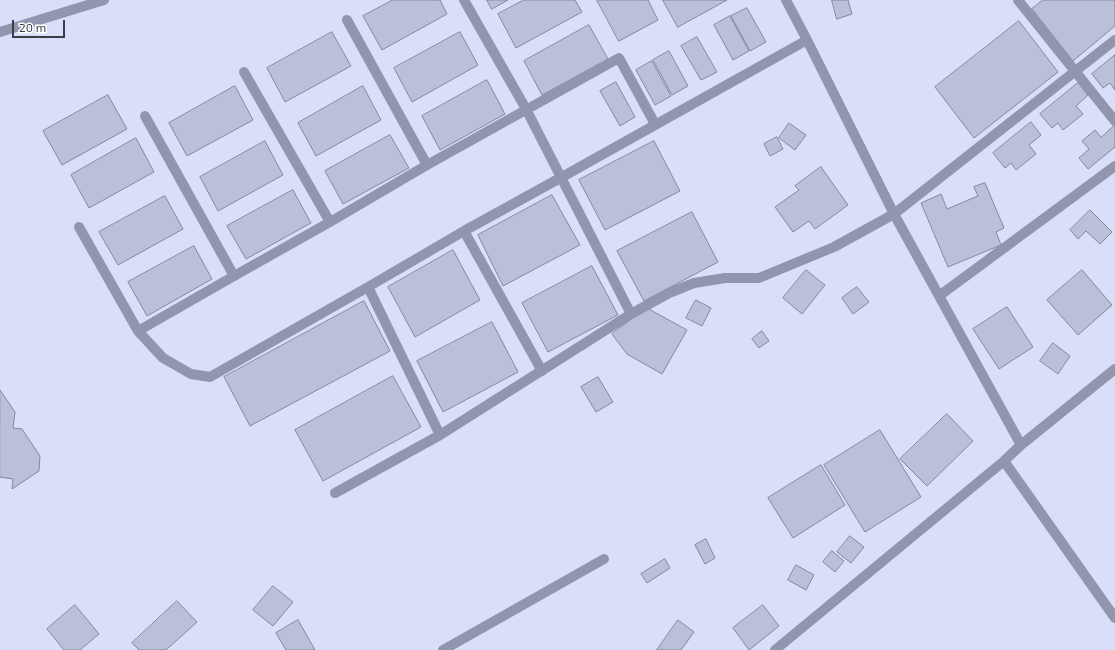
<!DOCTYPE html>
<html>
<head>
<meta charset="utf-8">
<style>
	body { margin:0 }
	#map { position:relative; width:1115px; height:650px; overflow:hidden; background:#dadff9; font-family:"Exo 2",sans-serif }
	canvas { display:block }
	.scale { position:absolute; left:12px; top:20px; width:53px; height:18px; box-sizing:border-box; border:2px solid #3a3c46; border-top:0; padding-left:5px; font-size:12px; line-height:14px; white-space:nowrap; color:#3a3c46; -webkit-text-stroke:3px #fff; paint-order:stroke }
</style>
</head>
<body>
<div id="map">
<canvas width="1115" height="650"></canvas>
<div class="scale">20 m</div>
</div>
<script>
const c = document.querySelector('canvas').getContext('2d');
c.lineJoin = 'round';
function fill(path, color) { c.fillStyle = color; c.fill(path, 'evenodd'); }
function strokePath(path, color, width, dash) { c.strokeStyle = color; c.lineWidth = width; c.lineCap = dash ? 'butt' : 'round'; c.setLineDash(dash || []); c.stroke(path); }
const building = new Path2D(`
	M393,0h47l7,14 -65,36 -19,-34z
	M487,0h21l-16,9z
	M524,0h51l7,12 -66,36 -18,-34z
	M597,0h51l10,20 -39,21z
	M663,0h64l-49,27z
	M832,0h16l4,14 -15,5z
	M1043,0h72v26l-42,35 -41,-52z
	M747,8l19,34 -16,9 -19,-35z
	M730,16l19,35 -16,9 -19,-35z
	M1019,21l39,51 -84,66 -39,-51z
	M589,25l19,34 -66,36 -18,-34z
	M332,32l19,34 -66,36 -18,-34z
	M460,32l18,33 -66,37 -18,-34z
	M697,37l20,35 -16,8 -20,-34z
	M669,51l19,35 -16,9 -19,-35z
	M1115,55v35l-5,-7 -7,5 -11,-14z
	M652,61l19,35 -16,9 -19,-35z
	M487,80l18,34 -65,36 -18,-34z
	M616,82l19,35 -15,9 -20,-35z
	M1078,83l10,12 -12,11 7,8 -20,16 -5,-7 -6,5 -12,-14z
	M235,86l18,34 -66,36 -18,-33z
	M363,86l18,34 -65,36 -18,-33z
	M108,95l19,34 -65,36 -19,-34z
	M1031,122l10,13 -12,10 7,9 -20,16 -5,-7 -6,5 -12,-15z
	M789,123l17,12 -11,15 -16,-12z
	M1114,126l1,1v20l-27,22 -9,-11 10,-9 -7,-8 13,-11 6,7z
	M390,135l19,33 -66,36 -18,-33z
	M777,137l6,12 -13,7 -6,-12z
	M136,138l18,34 -65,36 -18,-33z
	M265,141l18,34 -65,36 -18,-34z
	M654,141l26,50 -75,39 -26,-50z
	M821,167l27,38 -33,24 -6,-8 -16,11 -18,-25 24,-17 -4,-4z
	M985,183l19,45 -8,4 5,13 -53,22 -27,-64 20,-9 6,15 31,-13 -4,-9z
	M293,190l18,33 -65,36 -19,-33z
	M552,195l28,50 -77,41 -25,-51z
	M165,196l18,33 -65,36 -19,-33z
	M1090,210l22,22 -12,12 -14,-13 -8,8 -8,-9z
	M692,212l26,50 -74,39 -27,-50z
	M194,246l18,33 -65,37 -19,-34z
	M453,250l27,50 -65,37 -27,-50z
	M592,266l26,49 -70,37 -26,-49z
	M806,270l19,15 -23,29 -19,-16z
	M1082,270l30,35 -34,30 -31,-35z
	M857,287l12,15 -16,12 -11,-16z
	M696,300l15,8 -9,18 -16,-8z
	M364,301l26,50 -140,75 -26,-49z
	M1007,307l26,40 -34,22 -26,-40z
	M647,308l40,22 -25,44 -35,-20 -15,-20z
	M492,322l26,50 -75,40 -26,-51z
	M762,331l7,10 -10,7 -7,-9z
	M1053,343l17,13 -12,18 -18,-13z
	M393,376l28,51 -98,54 -28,-51z
	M598,377l15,25 -17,10 -15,-25z
	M0,390l15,22 -2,16 9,1 18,27 -1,15 -27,18 1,-10 -13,-2z
	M947,414l26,27 -46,45 -27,-27z
	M880,430l41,67 -56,35 -41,-67z
	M821,465l24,40 -52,33 -25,-40z
	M850,536l14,11 -13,16 -14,-11z
	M706,539l9,19 -10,6 -10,-19z
	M832,551l12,10 -9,11 -12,-10z
	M665,559l5,9 -23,15 -6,-9z
	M796,565l18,10 -8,15 -18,-10z
	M273,586l20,16 -20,24 -20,-16z
	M177,601l20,21 -31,28h-27l-7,-7z
	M75,605l24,29 -19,16h-16l-17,-21z
	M763,605l16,21 -30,24 -16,-22z
	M298,620l17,30h-29l-10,-17z
	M678,620l16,12 -13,18h-24z`);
fill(building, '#bbc0d9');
strokePath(building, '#83889f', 1);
strokePath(new Path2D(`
	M464,0l62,109 105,205
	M786,0l21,40 87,174 127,231
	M1018,0l97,121
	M347,20l80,145
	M0,32l104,-32
	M244,72l86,150
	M145,116l89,160
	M79,227l59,104 25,27 28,16 19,3 158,-90 96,-56 98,-54 245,-137
	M464,231l78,140
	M368,287l72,148
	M939,296l176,-130
	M138,331l96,-55 96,-54 97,-57 192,-107 36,66
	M1004,461l111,157
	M335,493l105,-58 191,-121 38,-21 25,-10 31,-5h34l75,-31 60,-33 221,-174
	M443,650l161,-91
	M775,650l229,-189 17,-16 94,-76`), '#9195ad', 10);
</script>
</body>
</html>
